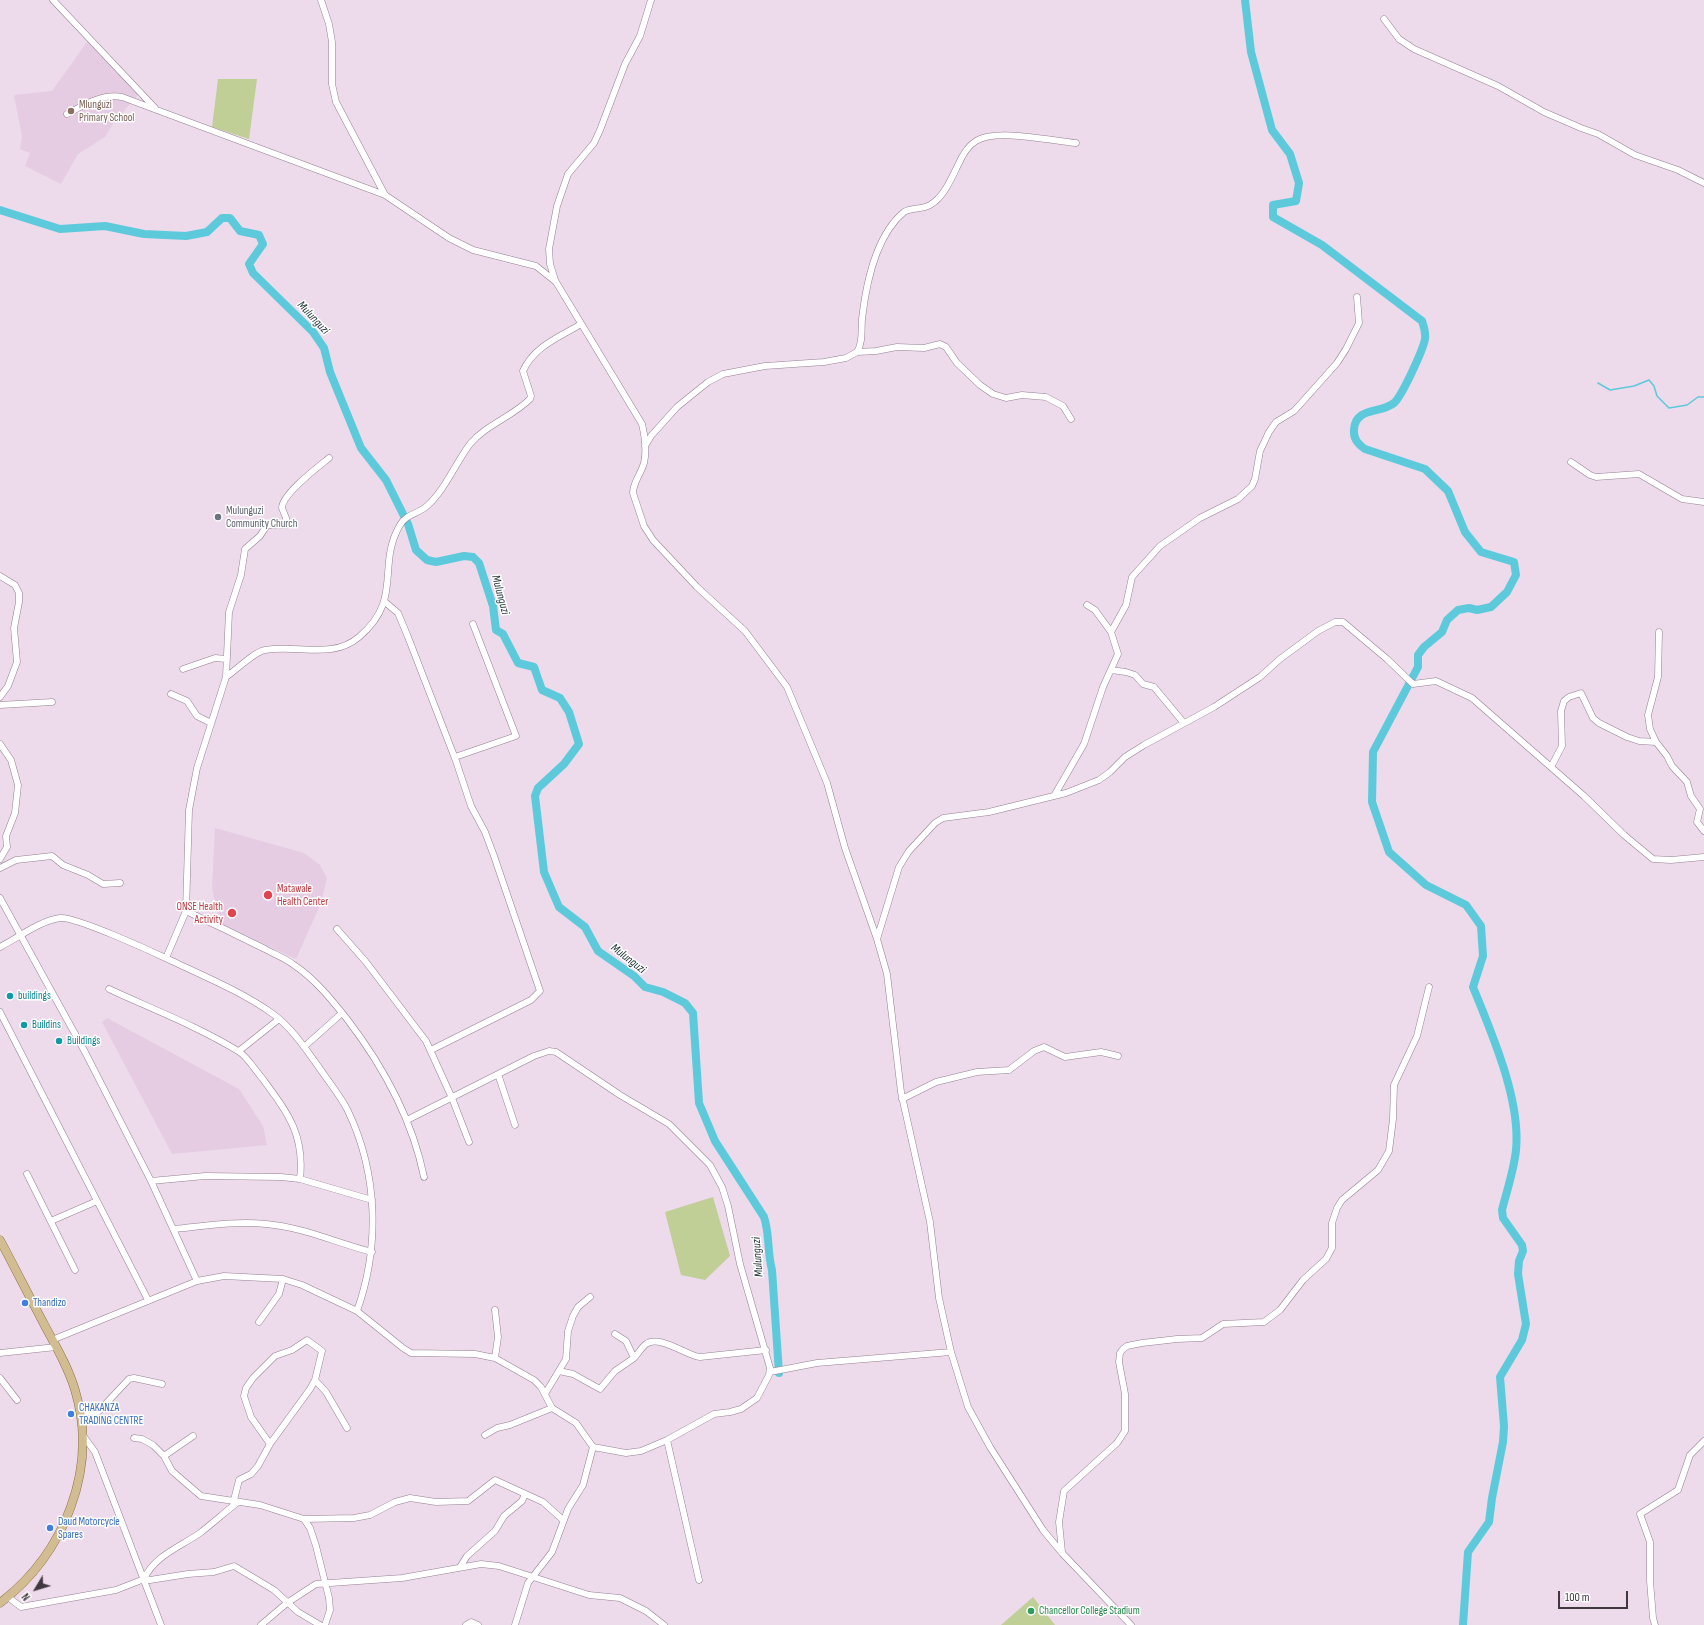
<!DOCTYPE html>
<html>
<head>
<meta charset="utf-8">
<style>
	body { margin:0 }
	#map { position:relative; width:1704px; height:1625px; overflow:hidden; background:#eddaeb; font-family:"Sofia Sans Condensed",sans-serif }
	canvas { display:block }
	.north { position:absolute; left:16px; top:1569px; width:40px; height:40px; -webkit-text-stroke:3px #fff; paint-order:stroke; rotate:232deg; font-size:11px; font-weight:700; line-height:16px; text-align:center; color:#40383f }
	.north::after { content:''; display:block; margin:auto; width:14px; height:18px; background:#40383f; clip-path:polygon(50% 0,100% 100%,50% 72%,0 100%) }
	.scale { position:absolute; left:1558px; top:1591px; width:70px; height:18px; box-sizing:border-box; border:2px solid #40383f; border-top:0; padding-left:5px; font-size:12px; line-height:14px; white-space:nowrap; color:#40383f; -webkit-text-stroke:3px #fff; paint-order:stroke }
</style>
</head>
<body>
<div id="map">
<canvas width="1704" height="1625"></canvas>
<div class="north">N</div>
<div class="scale">100 m</div>
</div>
<script>
const c = document.querySelector('canvas').getContext('2d');
c.lineJoin = 'round';
function fill(path, color) { c.fillStyle = color; c.fill(path, 'evenodd'); }
function strokePath(path, color, width, dash) { c.strokeStyle = color; c.lineWidth = width; c.lineCap = dash ? 'butt' : 'round'; c.setLineDash(dash || []); c.stroke(path); }
function write(font, color, halo, rows, align = 'center') {
  c.font = font + ' "Sofia Sans Condensed",sans-serif'; c.lineWidth = 3; c.setLineDash([]); c.textBaseline = 'middle'; c.strokeStyle = halo; c.fillStyle = color; for (const [text, x, y, turn = 0] of rows) {
    c.save(); c.translate(x, y); c.rotate((+turn || 0) * Math.PI / 180); c.textAlign = isNaN(turn) ? turn : align; if (halo) c.strokeText(text, 0, 0); c.fillText(text, 0, 0); c.restore();
  }
}
fill(new Path2D(`
	M89,39l50,55 -25,28 -9,15 -27,17 -17,30 -36,-18 5,-13 -10,-4 2,-12 -8,-42 38,-4z
	M215,828l89,25 16,12 7,13 -6,25 -25,56 -69,-32 -8,-6 -7,-33z
	M107,1018l132,71 24,37 4,19 -95,9 -70,-132z`), '#e5cce2');
fill(new Path2D(`
	M218,79h39l-8,60 -37,-12z
	M713,1197l17,59 -25,24 -24,-5 -16,-63z
	M1033,1597l22,28h-54z`), '#c0cf95');
strokePath(new Path2D(`
	M1598,383l12,7 24,-4 15,-6 5,6 3,10 12,12 18,-3 11,-8h6`), '#5ccadb', 1.5);
strokePath(new Path2D(`
	M1245,0l6,52 21,78 18,24 9,29 -3,18 -23,4v12l49,28 100,76c2,6 4,11 3,18 -2,11 -23,57 -31,64 -14,11 -38,4 -40,26 -1,10 4,15 11,20l60,20 23,22 17,41 16,20 33,10 2,13 -9,17 -16,15 -14,3 -8,-2 -11,2 -11,10 -5,12 -18,15 -6,8v12l-45,85 -1,50 17,50 37,33 40,20 15,21 2,30 -10,31c19,47 48,113 43,163 -2,20 -9,40 -14,60l1,8 19,27 1,6 -4,10 -1,13 8,50 -4,16 -22,37 4,49 -1,16 -11,56 -3,24 -21,30 -5,73
	M0,210l60,19 45,-3 39,8 42,2 21,-4 15,-14h8l10,13 19,4 4,9 -14,20 4,9 60,59 11,16 6,24 31,76 25,32 22,44 8,26 11,10 9,2 28,-6 9,1 6,6 14,43 3,24 7,4 15,29 16,4 8,23 18,8 9,14 10,32 -15,20 -26,24 -3,8 9,76 15,35 26,20 13,24 36,25 11,11 18,5 22,11 8,10 6,90 16,38 49,76c6,18 3,35 8,53l7,103`), '#5ccadb', 8);
const minor = new Path2D(`
	M53,0l102,108
	M321,0l8,24 3,18v42l4,18 49,93 64,43 24,12 63,16 20,16 86,142c3,13 5,26 2,39 -3,11 -11,19 -11,30l11,33 9,14 44,47 48,44 42,56 40,96 18,65 32,91 10,35 14,118 29,130 9,76 12,54 17,55 22,40 53,83 19,23 69,72
	M1384,19l15,20 15,10 84,37 46,26 37,16 17,6 37,21 43,15 26,13
	M67,114c17,-9 36,-21 55,-17l263,98
	M555,280l-5,-16 -1,-15 8,-43 11,-32 26,-31 6,-13 25,-66 15,-28 11,-36
	M857,352c6,-10 4,-21 5,-33 4,-35 13,-83 42,-107 8,-5 18,-2 26,-7 14,-8 21,-26 28,-40 4,-9 9,-19 18,-24 20,-13 76,0 100,2
	M645,446l6,-10 26,-29 31,-25 15,-8 42,-8 59,-4 22,-4 11,-6 19,-1 21,-4 27,1 16,-4 6,3 11,16 23,22 13,9 13,4 16,-3 24,2 17,9 8,13
	M1571,462l19,13 6,2 43,-3 43,25 22,3
	M0,576l15,9 4,8v9l-5,26 3,34 -9,24 -8,11
	M385,602l13,11 10,24 48,124 15,45 14,26 9,24 46,135 -9,9 -100,50
	M1087,605l8,5 16,22
	M183,669l32,-11 11,1
	M1111,670l15,2 9,3 8,9 11,3 29,35
	M226,677c10,-7 28,-25 39,-27 32,-6 67,10 94,-13 45,-38 17,-71 41,-112 6,-11 18,-11 27,-19 18,-16 28,-42 43,-62 17,-20 42,-27 60,-45l1,-3 -8,-25c11,-25 37,-34 58,-47
	M171,694l16,7 10,15 14,7
	M0,705l52,-3
	M1656,742l-6,-13 -2,-14 10,-38 1,-45
	M0,744l11,16 7,25 -3,28 -9,23 1,11 -7,12
	M455,757l61,-21 -43,-112
	M1551,767l11,-21 -1,-35 3,-10 5,-4 12,-4 12,25 6,5 28,14 12,4 17,1 11,14 5,10 15,16 4,14 9,13 -3,13 7,9
	M1054,796l30,-52 19,-57 15,-33 -7,-22 15,-27 6,-28 28,-31 40,-28 38,-19 14,-13 3,-7 5,-28 9,-19 7,-10 18,-11 10,-11 33,-37 9,-14 13,-26 -2,-26
	M0,868l16,-8 36,-4 11,9 25,10 15,9 17,-1
	M0,898l85,154 66,129 46,100
	M186,911l3,-101 8,-42 29,-91 3,-65 12,-37 4,-26 15,-13 7,-11h19v-7l-4,-10c0,-14 36,-41 47,-50
	M337,929l29,33 60,79 26,57 17,44
	M877,939l22,-72 10,-16 26,-28 8,-5 46,-6 77,-19 33,-13 11,-8 15,-15 19,-12 70,-38 46,-30 20,-18 38,-28 17,-9h8l44,37 26,25 23,-3 36,17 112,98 40,39 29,24 18,1 33,-3
	M0,947c18,-9 39,-26 60,-29 15,-2 93,34 112,43 32,15 72,32 101,53 18,13 32,34 45,52 10,15 22,29 30,45 30,63 32,135 9,200
	M166,958l20,-47c26,12 53,25 79,38 9,5 20,9 29,16 21,14 37,34 53,54 36,47 65,99 77,158
	M109,989c43,20 88,37 129,62 9,5 17,19 24,27 25,34 43,56 38,101
	M0,1012l148,288
	M304,1047l38,-34
	M239,1051l40,-32
	M498,1074l17,51
	M902,1099l34,-17 41,-10 32,-2 25,-19 10,-4 21,10 36,-5 17,4
	M407,1120l127,-64 15,-5 7,1 64,43 49,29 41,41 12,22 6,19 12,58 30,104 -1,7 -12,23 -16,11 -11,3 -16,2 -47,26 -26,11 -15,2 -33,-6
	M27,1174l48,96
	M151,1181l54,-5 76,1 19,2 72,21
	M51,1221l46,-20
	M175,1229c30,-3 60,-8 91,-5 36,3 71,19 106,28
	M259,1322l20,-28 4,-15
	M52,1340l145,-59 27,-5 59,3 19,6 55,26 46,37 8,5 64,1 20,4 39,22 7,7 11,21 24,15 17,24 -10,38 -15,24 -16,43 -24,31 -13,42
	M0,1353l56,-6
	M495,1358l3,-21 -3,-27
	M634,1358c4,-4 7,-10 12,-14 13,-10 41,12 54,13l66,-7
	M559,1371l14,3 27,15 15,-18 19,-13 -8,-17 -11,-7
	M770,1372l47,-9 134,-11
	M0,1378l17,22
	M315,1380l11,12 21,36
	M545,1394l21,-35 2,-28 5,-15 5,-9 12,-10
	M80,1412h18l31,-33 5,-1 28,6
	M82,1434l13,18 66,173
	M485,1435l12,-7 13,-3 42,-17
	M134,1438l8,1 11,6 11,11 8,15 29,25 59,9 44,14 50,-1 16,-3 25,-13 15,-4 26,4 32,-1 27,-21 48,22 20,18
	M667,1440l32,140
	M164,1456l29,-20
	M234,1500l5,-20 12,-6 7,-8 12,-22 40,-55 5,-9 7,-29 -15,-11 -15,10 -17,6 -22,22 -7,10 -2,8 7,21 19,27
	M304,1519l6,9 6,18 13,52 1,12 -5,15
	M1062,1552l-3,-30 5,-31 53,-48 8,-12v-37l-6,-32 1,-9 3,-4 4,-3 15,-3 35,-4 25,-1 21,-14 41,-2 16,-12 23,-30 23,-21 6,-11v-25l5,-15 5,-8 36,-30 11,-19 4,-32 1,-34 23,-49 12,-49
	M460,1567l7,-11 28,-25 9,-15 18,-15 3,-7
	M144,1579c10,-23 36,-32 56,-46 13,-10 25,-21 38,-31
	M8,1597l13,10 95,-17 28,-11 6,1 38,-6 26,-2 20,-6 40,24 24,22 22,13
	M261,1625l26,-22 29,-19 86,-6 79,-14 18,2 90,29 31,3 26,13 18,14
	M466,1625l5,-3 7,3
	M1655,1625l-2,-7 -3,-37v-39l-10,-28 38,-24 12,-35 14,-14`);
const major = new Path2D(`
	M0,1240c15,28 29,56 44,84 11,21 24,42 31,66 24,79 -11,164 -75,213`);
strokePath(minor, '#938191', 7);
strokePath(major, '#8b7144', 9);
strokePath(minor, '#fff', 6);
strokePath(major, '#d2bc91', 8);
for (const [x, y, r, color] of [
	[71,111,4,"#8d6e63"],
	[218,517,4,"#6b7280"],
	[268,895,5,"#e0444e"],
	[232,913,5,"#e0444e"],
	[10,996,4,"#0f9aa8"],
	[24,1025,4,"#0f9aa8"],
	[59,1041,4,"#0f9aa8"],
	[25,1303,4,"#3f7fe0"],
	[71,1414,4,"#3f7fe0"],
	[50,1528,4,"#3f7fe0"],
	[1031,1611,4,"#2e9e5b"]
]) { const dot = new Path2D(); dot.arc(x, y, r, 0, 2 * Math.PI); c.fillStyle = color; c.fill(dot); strokePath(dot, '#fff', 1.5); }
write('11px', '#785e54', '#fff', [
	["Mlunguzi",79,105],
	["Primary School",79,118]
], 'left');
write('11px', '#5b616d', '#fff', [
	["Mulunguzi",226,511],
	["Community Church",226,524]
], 'left');
write('11px', '#be3a42', '#fff', [
	["Matawale",277,889],
	["Health Center",277,902],
	["ONSE Health",223,907,"right"],
	["Activity",223,920,"right"]
], 'left');
write('11px', '#0d838f', '#fff', [
	["buildings",18,996],
	["Buildins",32,1025],
	["Buildings",67,1041]
], 'left');
write('11px', '#366cbe', '#fff', [
	["Thandizo",33,1303],
	["CHAKANZA",79,1408],
	["TRADING CENTRE",79,1421],
	["Daud Motorcycle",58,1522],
	["Spares",58,1535]
], 'left');
write('11px', '#27864d', '#fff', [
	["Chancellor College Stadium",1039,1611]
], 'left');
write('italic 12px', '#1b2f32', '#fff', [
	["Mulunguzi",313,318,47],
	["Mulunguzi",500,595,75],
	["Mulunguzi",628,959,38],
	["Mulunguzi",758,1257,-94]
]);
</script>
</body>
</html>
